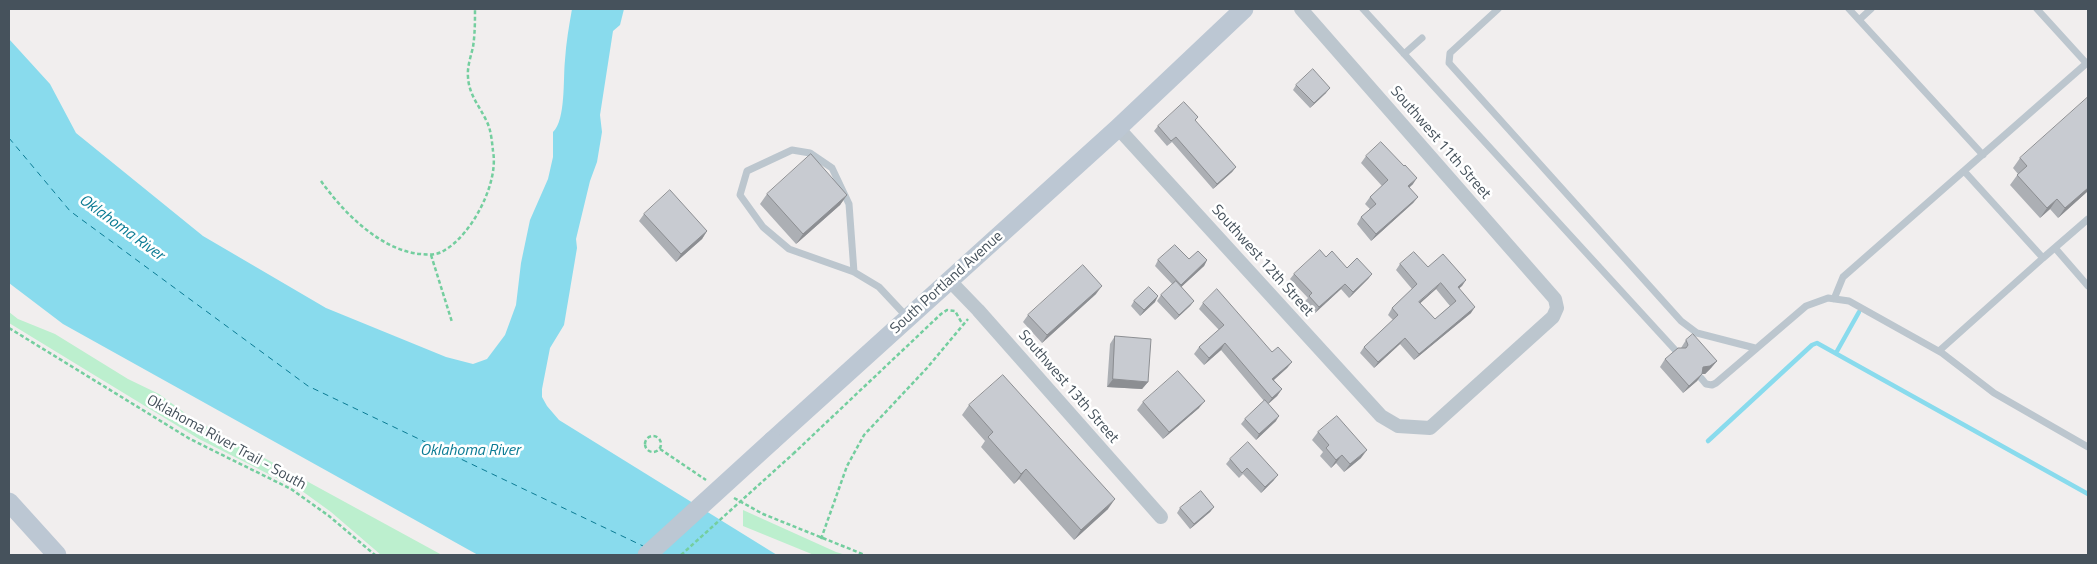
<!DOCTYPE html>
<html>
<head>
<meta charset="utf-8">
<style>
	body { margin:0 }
	#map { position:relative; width:2097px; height:564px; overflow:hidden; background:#f1eeee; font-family:"Titillium Web",sans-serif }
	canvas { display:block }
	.frame { position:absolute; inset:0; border:10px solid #46525c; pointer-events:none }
</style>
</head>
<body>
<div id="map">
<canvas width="2097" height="564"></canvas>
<div class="frame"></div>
</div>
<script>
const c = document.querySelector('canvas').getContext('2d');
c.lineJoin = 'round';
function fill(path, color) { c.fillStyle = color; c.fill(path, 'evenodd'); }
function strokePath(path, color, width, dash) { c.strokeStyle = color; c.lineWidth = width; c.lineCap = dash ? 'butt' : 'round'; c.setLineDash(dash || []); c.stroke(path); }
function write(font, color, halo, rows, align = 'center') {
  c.font = font + ' "Titillium Web",sans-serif'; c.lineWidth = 5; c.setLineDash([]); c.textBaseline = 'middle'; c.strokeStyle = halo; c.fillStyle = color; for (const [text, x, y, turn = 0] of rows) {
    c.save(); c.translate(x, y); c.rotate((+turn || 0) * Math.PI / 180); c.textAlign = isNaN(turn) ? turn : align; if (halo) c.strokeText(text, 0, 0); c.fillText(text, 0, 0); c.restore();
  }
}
fill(new Path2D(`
	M9,312l9,7 37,15 73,45 31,15 34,25 249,136h-61l-50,-43 -29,-21 -103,-52 -190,-116z
	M743,510l93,42 10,3h-32l-71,-29z`), '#bcefce');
fill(new Path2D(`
	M572,9h52l-4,16 -7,6 -13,84 2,17 -5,30 -7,19 -14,58 1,9 -13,77 -14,23 -8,41v8l5,9 12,14 218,135h-299l-415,-231 -54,-41v-244l41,45 26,49 127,103 123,72 120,49 27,7 14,-5 18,-24 11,-30 5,-42 9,-43 18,-41 5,-22v-25c13,-12 10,-54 12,-72 1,-17 4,-34 7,-51z`), '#89dbed');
strokePath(new Path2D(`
	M1836,353l23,-41
	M1708,441l104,-96 5,-2 271,151`), '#89dbed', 4.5);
strokePath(new Path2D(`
	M9,138l61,73 238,175 335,160`), '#0b7b94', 1, [6, 5]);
strokePath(new Path2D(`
	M321,181c22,31 59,69 99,73 9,1 18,1 25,-4 27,-16 54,-67 48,-99 -1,-9 -2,-21 -6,-29 -8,-17 -18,-27 -19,-45 -1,-10 3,-21 5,-30 2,-13 2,-26 2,-38
	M431,255l21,67
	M9,328l181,111 101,50 38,27 46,39
	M645 444a8 8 0 1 1 16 0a8 8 0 1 1-16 0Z
	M660,449l46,31
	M793,454l148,-140 6,-4 8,1 8,14
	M734,498l29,16 102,41
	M821,539l26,-73 17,-31 63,-67 41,-49`), '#74ce9f', 2.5, [4, 2.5]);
strokePath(new Path2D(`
	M1363,9l314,343
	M1498,9l-48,44 -1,10 232,258 16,12 58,15
	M1849,9l134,146
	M2037,9l50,55
	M1859,20l12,-11
	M1404,54l18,-16
	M2055,248l33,38
	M2043,258l45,-39
	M854,272l-5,-68 -17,-36 -22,-15 -18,-3 -45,21 -7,24 23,32 26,22 65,23 25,15 29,31
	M1834,299l9,-22 245,-215
	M1939,351l104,-93 -79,-87
	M1701,378l5,6 6,1 4,-2 90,-77 22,-8 21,3 93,52 52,40 94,54`), '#bcc6ce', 7);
strokePath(new Path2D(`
	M1118,128l263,288 17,10 32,2 123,-111 4,-9 -2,-9 -254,-290
	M949,280l29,30 183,207`), '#bcc6ce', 14);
strokePath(new Path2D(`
	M772,441l346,-313 126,-119
	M9,502l48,53`), '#bcc7d3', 19);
strokePath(new Path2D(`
	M681,555l112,-101`), '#74ce9f', 2.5, [4, 2.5]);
strokePath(new Path2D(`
	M647,555l125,-114`), '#bcc7d3', 19);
fill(new Path2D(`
	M1296,85l30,8 -16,15 -17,-18z
	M1198,117l-3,4 41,46 -4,5 -19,17 -41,-47 -5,4 -13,-15 4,-5z
	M1366,156l47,28 -4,4 9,9 -5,6 -42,38 -14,-17 4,-7 9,-8 -5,-5 5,-7 12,-11 -21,-23z
	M2020,158l68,33 -30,27 -8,-9 -10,9 -30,-33 8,-11 -5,-6z
	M767,194l80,1 -7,10 -44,39 -36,-40z
	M644,214l63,17 -5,8 -26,23 -37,-41z
	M1326,257l21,11 25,6 -4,5 -19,19 -8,-9 -26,24 -10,-12 3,-3 -18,-19 4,-5z
	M1189,259l18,1 -3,6 -23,21 13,14 -4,5 -15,14 -18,-19 4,-6 12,-10 -18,-19 3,-6z
	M1400,264l28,3 38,13 -7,8 12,25 -57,47 -14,-16 -26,24 -14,-15 4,-6 29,-27 -5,-5 4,-7 20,-19 -16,-19zM1436,289l14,17 -15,13 -15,-16z
	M1096,294l-54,49 -19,-21 5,-7z
	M1134,301l21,1 -15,14 -9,-10z
	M1203,303l69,49 20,10 -5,6 -13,12 8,9 -5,7 -9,8 8,17 -20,19 -15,-16 4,-5 19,-18 -43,-51 -17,15 -10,-11 5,-7 20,-17 -20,-21z
	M1115,336l33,46 -6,7 -35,-2 3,-43z
	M1686,340l31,21 -6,7 -6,6h-3l-5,7 -14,12 -23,-26 5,-8 16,-11z
	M1143,402l56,6 -36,31 -26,-29z
	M969,405l139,104 -34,31 -55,-61 -5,5 -33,-37 4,-6 -23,-26z
	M1318,432l43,26 -17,14 -8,-9 -5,5 -11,-12 3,-4 -11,-12z
	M1230,459l44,21 -13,13 -18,-19 -4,4 -13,-14z
	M1214,507l-4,5 -20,17 -13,-16 3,-5z`), '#acafb4');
fill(new Path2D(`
	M1330,88l-4,5 -16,15 4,-5z
	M1236,167l-4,5 -19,17 4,-5z
	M1417,178l-4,6 -10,9 5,-7z
	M2088,188v3l-30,27 7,-10z
	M847,195l-7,10 -44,39 7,-10z
	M1418,197l-5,6 -42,38 5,-7z
	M2057,199l-7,10 -10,9 7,-10z
	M707,231l-5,8 -26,23 5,-8z
	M1207,260l-3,6 -26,24 3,-5z
	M1372,274l-4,5 -19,19 4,-6z
	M1466,280l-4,6 -8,7 4,-6z
	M1441,283l-5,6 -21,19 4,-6z
	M1345,284l-4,5 -26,24 4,-6z
	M1102,286l-6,8 -54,49 5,-8z
	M1158,296l-3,6 -15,14 4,-6z
	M1194,301l-4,5 -15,14 4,-5z
	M1475,307l-4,6 -57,47 5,-6z
	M1405,338l-5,6 -26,24 4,-6z
	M1225,343l-4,7 -17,15 5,-7z
	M1717,361l-6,7 -6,6h-3l-5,7 -14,12 20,-26z
	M1292,362l-5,6 -19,17 4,-6z
	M1113,379l35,3 -6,7 -35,-2z
	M1282,389l-5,7 -10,9 5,-7z
	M1205,401l-6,7 -36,31 6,-7z
	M1279,416l-3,5 -20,19 3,-6z
	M1367,450l-6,8 -17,14 6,-8z
	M1342,455l-6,8 -5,5 5,-8z
	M1026,469l-7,10 -5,5 7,-10z
	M1278,475l-4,5 -13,13 4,-6z
	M1115,499l-7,10 -34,31 7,-10z
	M1214,507l-4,5 -20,17 4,-5z`), '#8c8e92');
const building = new Path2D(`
	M1313,69l17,19 -16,15 -18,-18z
	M2088,97v91l-23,20 -8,-9 -10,9 -30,-33 10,-9 -7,-8z
	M1184,102l14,15 -3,3 41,47 -19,17 -41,-47 -5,4 -13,-15z
	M1381,142l23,24 1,-1 12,13 -9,8 10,11 -42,37 -15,-17 15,-13 -6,-7 18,-17 -22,-24z
	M811,154l36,41 -44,39 -36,-40z
	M670,190l37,41 -26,23 -37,-40z
	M1175,245l14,14 9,-8 9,9 -26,25 -23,-25z
	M1320,250l6,7 6,-6 15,17 10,-10 15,16 -19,18 -8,-8 -26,23 -10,-11 3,-3 -18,-19z
	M1414,252l14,15 15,-13 23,26 -8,7 17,20 -56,47 -14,-16 -27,24 -14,-15 34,-32 -6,-7 25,-24 -17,-20zM1441,283l15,18 -21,18 -16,-17z
	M1083,265l19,21 -55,49 -19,-20z
	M1176,281l18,20 -15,14 -18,-20z
	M1149,287l9,9 -14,14 -10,-9z
	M1217,289l55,63 6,-5 14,15 -20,17 10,10 -10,9 -47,-55 -16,15 -10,-11 25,-22 -21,-22z
	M1693,334l24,27 -7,5 -7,1 -1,7 -13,12 -24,-27 13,-11h8l2,-3 -2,-5z
	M1115,336l36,3 -3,43 -35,-3z
	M1178,371l27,30 -36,31 -26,-30z
	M1003,375l112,124 -34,31 -55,-61 -5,5 -33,-37 5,-5 -24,-27z
	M1265,400l14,16 -20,18 -14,-15z
	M1337,416l30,34 -17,14 -8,-9 -6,5 -10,-12 3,-3 -11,-13z
	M1248,442l30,33 -13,12 -18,-19 -5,5 -12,-14z
	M1201,491l13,16 -20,17 -14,-16z`);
fill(building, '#c8cbd1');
strokePath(building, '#8c8e92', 1);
write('15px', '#46525c', '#fff', [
	["Southwest 11th Street",1440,143,49],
	["Southwest 12th Street",1262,261,48],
	["South Portland Avenue",947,283,-42],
	["Southwest 13th Street",1068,387,49],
	["Oklahoma River Trail - South",226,443,29]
]);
write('italic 16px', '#0b7b94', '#fff', [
	["Oklahoma River",121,228,36],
	["Oklahoma River",470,451]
]);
</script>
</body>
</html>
